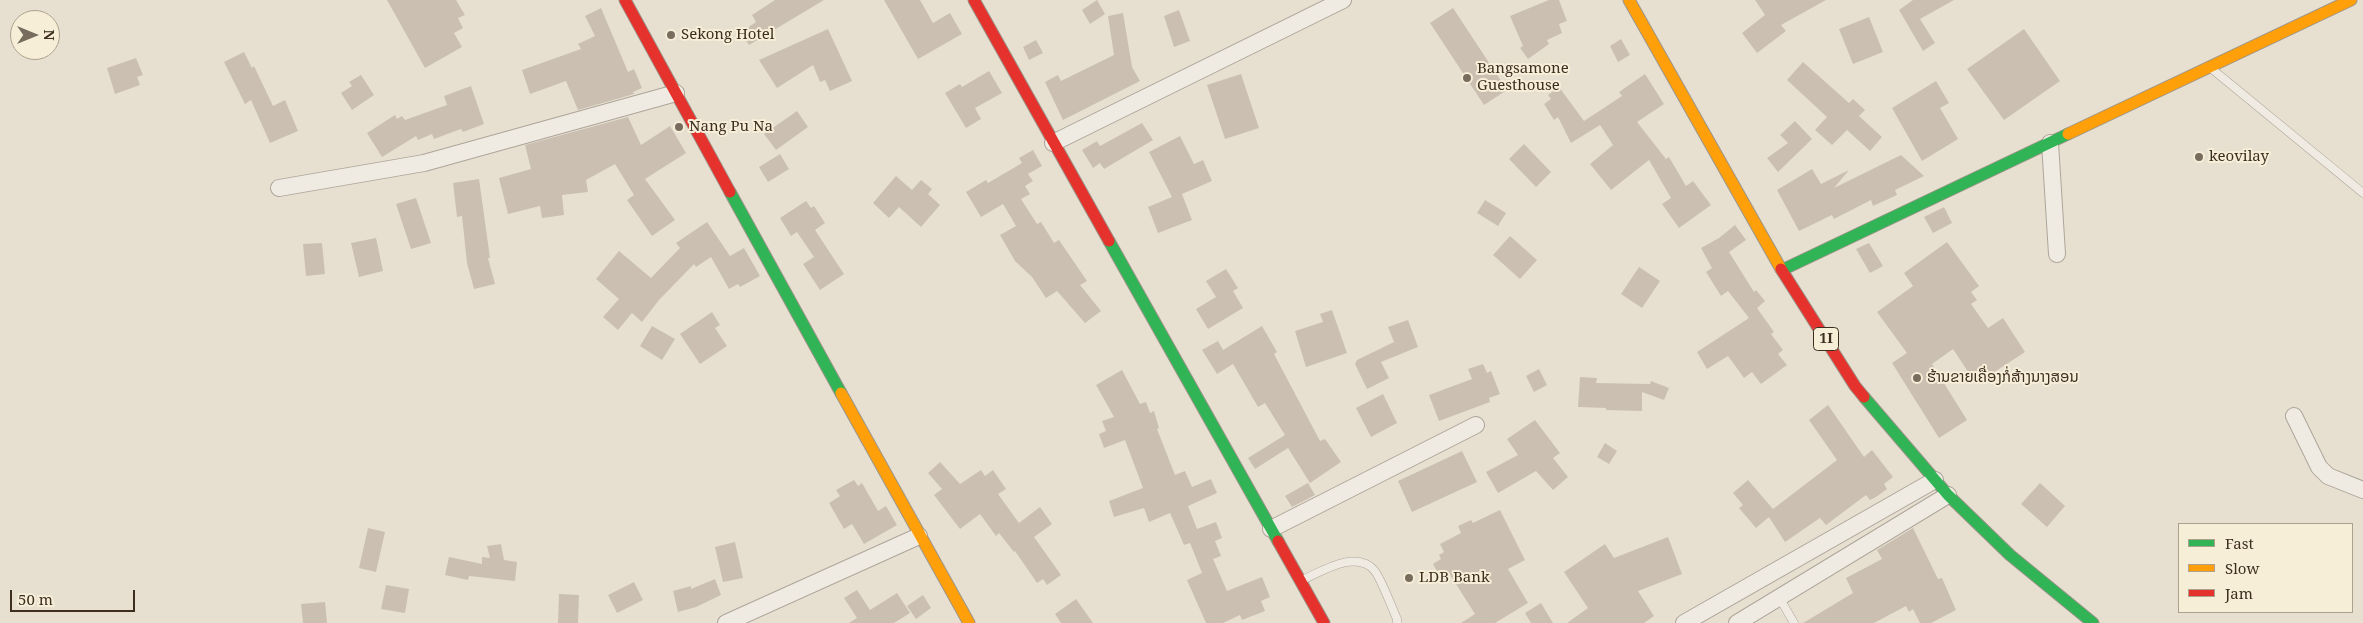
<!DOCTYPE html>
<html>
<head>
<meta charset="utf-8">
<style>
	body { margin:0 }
	#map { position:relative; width:2363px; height:623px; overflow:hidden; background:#e7e0d1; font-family:"Noto Serif",serif }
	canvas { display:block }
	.legend { position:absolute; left:2178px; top:523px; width:175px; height:90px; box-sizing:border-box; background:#f7eed8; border:1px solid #ada18e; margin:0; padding:6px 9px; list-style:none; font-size:15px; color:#3d2e20 }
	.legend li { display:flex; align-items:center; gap:10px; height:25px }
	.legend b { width:25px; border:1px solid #ada18e }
	.north { position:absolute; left:10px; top:10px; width:50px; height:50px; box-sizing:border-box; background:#f7eed8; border:1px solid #ada18e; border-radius:50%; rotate:90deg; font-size:14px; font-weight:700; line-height:20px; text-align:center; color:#3d2e20 }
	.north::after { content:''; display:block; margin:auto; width:18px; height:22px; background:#786c5e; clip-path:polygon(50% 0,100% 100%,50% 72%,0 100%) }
	.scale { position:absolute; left:10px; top:590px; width:125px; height:22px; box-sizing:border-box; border:2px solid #3d2e20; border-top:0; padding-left:6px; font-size:15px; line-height:18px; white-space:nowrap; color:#3d2e20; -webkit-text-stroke:4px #f7eed8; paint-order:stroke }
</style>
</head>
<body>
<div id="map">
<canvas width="2363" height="623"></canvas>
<ul class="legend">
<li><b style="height:6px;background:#30b455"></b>Fast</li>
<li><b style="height:6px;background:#ff9f0a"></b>Slow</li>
<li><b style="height:6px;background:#e5322d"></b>Jam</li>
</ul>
<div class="north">N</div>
<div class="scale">50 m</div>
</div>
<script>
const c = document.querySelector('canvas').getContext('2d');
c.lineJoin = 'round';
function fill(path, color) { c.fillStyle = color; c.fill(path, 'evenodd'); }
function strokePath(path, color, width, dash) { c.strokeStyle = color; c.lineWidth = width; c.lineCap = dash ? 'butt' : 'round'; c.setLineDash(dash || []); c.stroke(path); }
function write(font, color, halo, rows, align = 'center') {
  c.font = font + ' "Noto Serif","Noto Sans Lao",serif'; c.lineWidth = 4; c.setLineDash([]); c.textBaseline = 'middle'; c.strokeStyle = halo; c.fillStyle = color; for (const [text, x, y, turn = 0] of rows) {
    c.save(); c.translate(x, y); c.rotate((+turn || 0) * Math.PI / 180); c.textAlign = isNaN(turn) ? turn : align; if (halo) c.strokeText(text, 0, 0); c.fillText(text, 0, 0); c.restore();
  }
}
fill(new Path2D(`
	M387,0h69l9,15 -7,3 5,10 -9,5 8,14 -37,21z
	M775,0h49l-75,45 -8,-13 15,-10 -4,-7z
	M884,0h36l13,23 17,-10 12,21 -44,25z
	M1097,0l8,14 -15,10 -8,-14z
	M1549,0h10l8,21 -8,3 3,9 -15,7 2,4 -21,15 -8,-11 3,-2 -13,-30z
	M1755,0h71l-45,25 5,6 -29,22 -15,-20 23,-18z
	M1913,0h41l-34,19 15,24 -12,8 -24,-41z
	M601,8l27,64 6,-3 8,19 -9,4 1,2 -56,16 -12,-29 -36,13 -8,-24 59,-21 -3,-5 17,-8 -10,-20z
	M1453,8l54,82 -23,15 -54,-82z
	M1179,10l11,31 -16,6 -10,-31z
	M1123,13l9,54 8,14 -77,39 -18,-38 13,-7 3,6 53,-26 -6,-39z
	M1869,17l14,35 -30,12 -14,-35z
	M828,29l24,52 -22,10 -5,-11 -5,2 -7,-17 -36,23 -18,-28z
	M2024,29l36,52 -56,39 -37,-51z
	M1621,39l9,16 -12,7 -8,-16z
	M1036,40l7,13 -14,7 -6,-13z
	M244,52l8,16 2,-2 19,40 12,-6 13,31 -28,12 -19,-43 -6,4 -21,-42z
	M136,58l7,17 -6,2 3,8 -25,9 -8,-26z
	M1803,62l46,41 4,-4 12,11 -6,6 23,21 -12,14 -23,-21 -15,15 -17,-15 12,-13 -40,-37z
	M989,71l13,22 -27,15 6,11 -15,9 -21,-35 15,-9 2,3z
	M1241,74l18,54 -34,11 -18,-54z
	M1645,74l19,30 -27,18 29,37 3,-2 17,29 7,-5 18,24 -32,23 -17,-24 9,-6 -22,-38 -38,30 -21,-26 23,-19 -13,-20 -29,18 -13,-26 -4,3 -10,-16 7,-5 -3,-4 11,-8 25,34 38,-25 -3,-4z
	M361,75l13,20 -22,15 -11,-17 11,-7 -3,-4z
	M1936,81l13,22 -9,5 18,31 -36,22 -30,-53z
	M471,86l13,38 -21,8 -2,-3 -27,10 -2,-5 -14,6 -2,-4 -34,21 -15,-24 28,-18 2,4 5,-3 3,4 42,-15 -3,-9z
	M797,111l11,16 -32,23 -12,-16z
	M628,117l13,28 29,-19 16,27 -41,26 30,41 -23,16 -25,-36 7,-5 -19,-31 -29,16 2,12 -26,3 2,20 -22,3 -2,-12 -32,8 -9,-36 32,-9 -6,-24z
	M1795,121l17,18 -34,33 -11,-14 21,-15 -8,-8z
	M1142,123l11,17 -49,29 -4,-6 -7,5 -11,-18 15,-9 3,5z
	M1180,136l14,28 9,-4 9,21 -30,13 10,26 -34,13 -10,-26 24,-10 -23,-45z
	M1524,144l27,28 -15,15 -27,-28z
	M1033,150l9,16 -14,8 5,7 -8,5 5,8 -9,5 16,25 4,-2 13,21 5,-3 28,41 -7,4 21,26 -16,12 -28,-32 -11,7 -14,-21 -17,-16 -15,-26 16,-9 -13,-22 -22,13 -15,-25 20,-12 2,3 34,-20 -3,-5z
	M780,154l9,15 -21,13 -9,-15z
	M1901,155l23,21 -29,14 2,5 -24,11 -2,-6 -37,19 -2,-4 -33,16 -22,-41 35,-21 9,15 28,-14 -15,18z
	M896,176l16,14 9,-10 11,9 -4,5 12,11 -19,22 -22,-20 -10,11 -16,-15z
	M479,179l11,79h-2l7,26 -21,5 -7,-26 -5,-47 -5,1 -4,-34z
	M416,198l15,45 -20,6 -15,-45z
	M1485,200l21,13 -8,13 -21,-13z
	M806,201l5,7 3,-2 11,17 -10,7 29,44 -24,16 -17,-26 11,-7 -17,-25 -6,4 -11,-18z
	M1944,207l8,16 -19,10 -9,-16z
	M707,222l23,34 14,-8 16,28 -20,11 -2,-3 -9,5 -18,-32 -15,10 -2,-3 -35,36 -17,22 -10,-9 -14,17 -15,-13 16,-18 -23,-20 23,-28 32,27 29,-30 -4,-5z
	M1735,225l11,15 -17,12 25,40 2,-2 9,11 -8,7 17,24 -3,2 12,16 -5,4 9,11 -26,19 -9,-12 -8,6 -16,-22 -21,13 -10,-17 52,-34 -21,-27 -7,5 -15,-24 6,-4 -11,-20 18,-10z
	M1510,236l27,24 -17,19 -27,-24z
	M376,238l7,33 -24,6 -8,-34z
	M1947,242l32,44 -8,6 6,8 -6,4 17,24 15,-10 22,34 -49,32 -23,-35 -21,15 35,56 -28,18 -47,-75 15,-10 -30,-41 36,-26 -9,-13z
	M322,243l3,31 -19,2 -3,-32z
	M1869,243l14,23 -13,7 -14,-24z
	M1639,267l21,14 -18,27 -21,-14z
	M1226,269l12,19 -5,3 10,17 -35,21 -12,-20 20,-12 -10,-16z
	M1332,310l15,43 -41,14 -11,-36 28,-9 -3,-8z
	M712,312l8,13 -5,3 12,18 -27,18 -20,-30z
	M1408,320l10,27 -37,15 8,16 -22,11 -12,-25 2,-4 37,-18 -6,-15z
	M652,326l23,13 -13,21 -22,-14z
	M1262,326l15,26 -3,2 46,87 5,-2 16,23 -31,21 -22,-35 -33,21 -7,-11 37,-23 -20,-32 -7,4 -25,-43 -16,10 -15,-24 16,-9 5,9z
	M1483,364l4,9 4,-2 9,23 -11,4 1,4 -51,19 -10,-26 43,-16 -4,-10z
	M1539,369l8,16 -13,7 -8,-16z
	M1122,370l18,34 6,-2 4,11 4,-2 5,17 -2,1 18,46 10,-4 7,16 19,-8 6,14 -29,13 9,23 19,-7 6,16 -7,3 6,15 -8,3 14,32 35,-14 8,20 -9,4 4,10 -23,9 -2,-5 -17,8h-17l-19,-43 15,-7 -12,-30 -6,2 -14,-32 -21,9 -5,-14 -30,9 -5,-16 34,-13 -18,-48 -21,8 -5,-14 7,-3 -4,-10 12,-4 -18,-32z
	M1580,377l17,1 -1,5 54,1 1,-3 18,7 -5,12 -22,-8v19l-36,-1v-2l-28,-1z
	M1383,394l14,29 -26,14 -15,-29z
	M1828,405l36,52 8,-7 21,27 -9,7 3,5 -11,8 -6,3 -4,-5 -40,30 -6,-7 -35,24 -16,-25 -13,11 -17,-20 4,-3 -10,-12 15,-13 25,29 64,-49 -28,-40z
	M1535,420l25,33 -7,5 15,19 -15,13 -17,-19 -38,22 -12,-21 32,-17 -11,-16z
	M1605,443l12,8 -8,13 -12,-7z
	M1462,451l15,31 -65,30 -14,-31z
	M940,462l20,22 21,-14 4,6 8,-6 13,19 -8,5 21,29 21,-16 12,17 -18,13 27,38 -14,10 -4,-6 -6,4 -22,-32 -1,1 -15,-19 -3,3 -16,-22 -20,15 -26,-34 8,-6 -14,-16z
	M854,480l4,6 4,-3 16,28 8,-5 11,19 -33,19 -12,-20 -8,5 -15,-26 11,-7 -4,-6z
	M1308,483l7,12 -23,12 -7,-11z
	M2040,483l25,23 -18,21 -26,-23z
	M1500,510l25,50 -17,9 20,34 -33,20h-34l14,-9 -26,-41 -9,4 -7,-13 8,-5 -2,-4 5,-3 -4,-8 21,-11 -3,-7 13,-6 2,3z
	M368,528l17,4 -9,40 -17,-4z
	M1913,528l25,51 4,-1 14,32 -25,13h-11l-7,-14 -4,3 -3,-6 -32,17h-71l50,-30 -7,-15 36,-19 -5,-9z
	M1668,537l14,37 -44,17 16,25 -10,7h-77l21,-15 -24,-36 41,-28 9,14z
	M735,542l8,36 -20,4 -8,-35z
	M501,544l3,16 13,2 -2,19 -46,-5 -1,4 -23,-5 4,-18 33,7v-7l8,1 -3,-12z
	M715,579l6,16 -25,12 -18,5 -5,-21 18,-5v3z
	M634,582l9,18 -26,13 -9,-18z
	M386,585l23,4 -4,24 -24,-4z
	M857,590l13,20 27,-17 13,20 -16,10h-45l8,-5 -13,-20z
	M559,594l20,1 -1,28h-20z
	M923,595l8,13 -15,11 -9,-13z
	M1076,599l17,24h-32l-6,-9z
	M325,602l2,21h-24l-2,-19z
	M1541,603l12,20h-22l-6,-10z`), '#cbbfb2');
const lane = new Path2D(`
	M2212,69l151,124
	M1302,580c19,-8 54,-31 72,-10 7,8 18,38 23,49v4
	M1779,597l15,26`);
const street = new Path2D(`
	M1053,143l290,-143
	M2050,143l7,111
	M279,188l145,-25 252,-70
	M2294,416l25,51 9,9 35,14
	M1271,529l205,-104
	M726,623l193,-87
	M1684,623l251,-143
	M1737,623l211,-128`);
const fast = new Path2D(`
	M730,192l111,201
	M1109,241l169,300
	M1782,270l286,-136
	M1864,397l84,98 62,60 83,68`);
const slow = new Path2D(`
	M1629,0l152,269
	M2068,134l283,-134
	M841,393l128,230`);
const jam = new Path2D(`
	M625,0l105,192
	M974,0l135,241
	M1781,269l74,117 9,11
	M1278,541l46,82`);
strokePath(lane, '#ada599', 9);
strokePath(street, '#ada599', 18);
strokePath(fast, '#9c958a', 13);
strokePath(slow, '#9c958a', 13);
strokePath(jam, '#9c958a', 13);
strokePath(lane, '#efebe3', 8);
strokePath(street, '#efebe3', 16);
strokePath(fast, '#30b455', 11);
strokePath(slow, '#ff9f0a', 11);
strokePath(jam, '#e5322d', 11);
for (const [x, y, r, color] of [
	[671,35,5,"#786c5e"],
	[1467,78,5,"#786c5e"],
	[679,127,5,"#786c5e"],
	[2199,157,5,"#786c5e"],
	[1917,378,5,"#786c5e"],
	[1409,578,5,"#786c5e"]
]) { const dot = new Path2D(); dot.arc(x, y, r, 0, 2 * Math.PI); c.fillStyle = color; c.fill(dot); strokePath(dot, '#f7eed8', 2); }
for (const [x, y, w] of [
	[1826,339,25]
]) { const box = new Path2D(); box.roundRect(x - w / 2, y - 11.5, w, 23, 4); c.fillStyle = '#f7eed8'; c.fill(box); strokePath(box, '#3d2e20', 1); }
write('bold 14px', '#3d2e20', null, [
	["1I",1826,339]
]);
write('15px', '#3d2e20', '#f7eed8', [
	["Sekong Hotel",681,35],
	["Bangsamone",1477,69],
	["Guesthouse",1477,86],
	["Nang Pu Na",689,127],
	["keovilay",2209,157],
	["ຮ້ານຂາຍເຄື່ອງກໍ່ສ້າງນາງສອນ",1927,378],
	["LDB Bank",1419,578]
], 'left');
</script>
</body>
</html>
